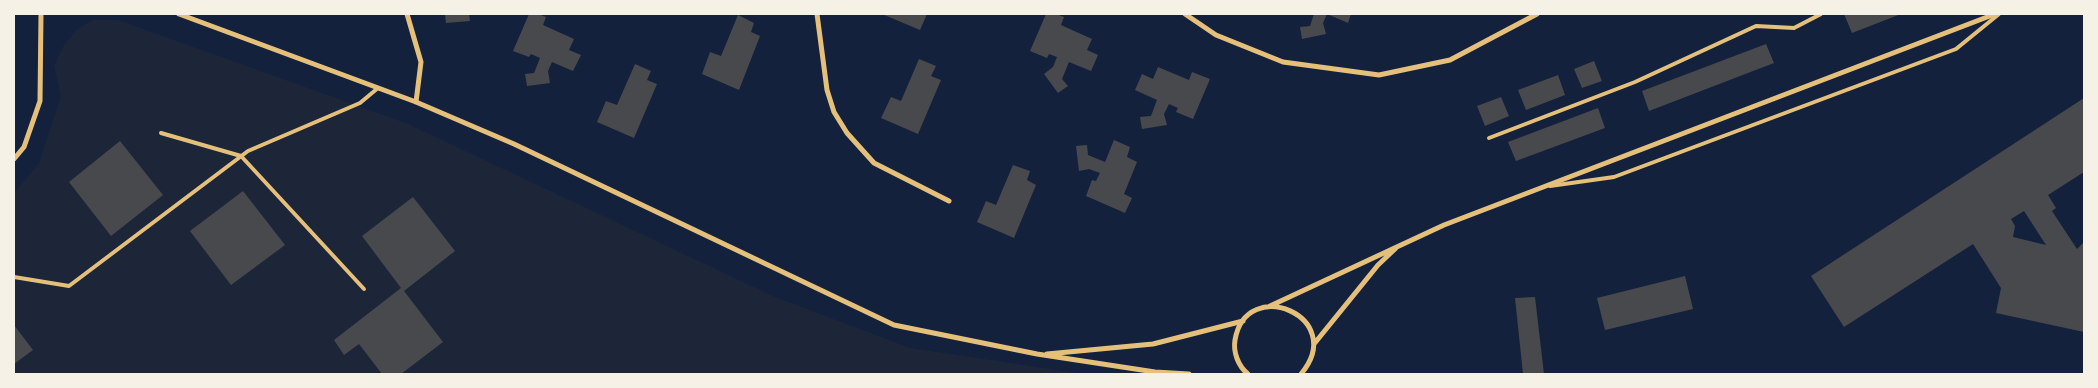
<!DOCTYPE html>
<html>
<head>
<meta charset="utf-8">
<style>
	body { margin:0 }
	#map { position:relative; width:2098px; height:388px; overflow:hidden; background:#14213d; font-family:"Varela Round",sans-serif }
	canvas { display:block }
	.frame { position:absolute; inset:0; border:15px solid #f6f1e7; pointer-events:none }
</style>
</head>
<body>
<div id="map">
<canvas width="2098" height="388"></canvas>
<div class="frame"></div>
</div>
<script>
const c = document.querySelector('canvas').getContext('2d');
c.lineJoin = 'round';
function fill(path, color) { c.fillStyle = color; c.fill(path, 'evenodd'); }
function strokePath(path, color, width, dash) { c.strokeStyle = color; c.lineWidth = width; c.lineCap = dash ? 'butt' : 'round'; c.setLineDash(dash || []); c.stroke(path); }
fill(new Path2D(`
	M93,20h25l288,103 369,174 135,51 174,26h-1070v-181l25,-30 22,-67 -7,-30 10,-21 12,-15z`), '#1d2539');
fill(new Path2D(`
	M445,14h24l1,7 -24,2z
	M529,14h9l8,3 -3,8 31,14 -5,11 12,5 -8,16 -21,-9 -4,9 2,12 -23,3 -2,-12 9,-1 6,-15 -9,-4 -2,3 -16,-6z
	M882,14h45l-7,16z
	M1046,14h10l8,3 -3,8 31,14 -5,11 11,5 -7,16 -22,-9 -7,17 6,7 -10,7 -14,-19 9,-7 4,-10 -8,-3 -2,4 -17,-7z
	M1314,14h13l-4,9 3,11 -24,5 -2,-12 10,-1z
	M1327,14h24l-3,9z
	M1844,14h57l-49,19z
	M738,15l16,8 -3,9 9,4 -21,54 -37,-16 8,-22 11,4z
	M1766,44l8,19 -125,48 -7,-20z
	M919,59l17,7 -5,10 10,4 -23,54 -37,-16 10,-21 10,4z
	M1594,61l8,20 -20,7 -8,-19z
	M635,64l16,7 -4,9 10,4 -23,54 -37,-16 9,-21 11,4z
	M1158,67l31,13 3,-8 18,7 -17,40 -17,-7 2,-4 -9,-4 -5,10 3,11 -25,4 -2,-12 11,-1 6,-16 -22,-10 7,-16 11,5z
	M1558,75l7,20 -39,15 -8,-20z
	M1501,97l8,19 -24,10 -8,-20z
	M2084,98v74l-36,23 8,13 -4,3 25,38 7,-7v90l-88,-19 5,-25 -28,-44 -129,83 -33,-51zM2024,211l22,34 -33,-8 2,-11 -4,-7z
	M1598,108l7,20 -89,33 -8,-19z
	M1114,140l16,7 -3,10 10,5 -13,32 8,4 -7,15 -39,-17 6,-16 4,1 4,-8 -11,-4 -10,2 -3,-25 11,-1 1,10 17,7z
	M120,141l43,54 -52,41 -42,-54z
	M1013,165l17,6 -3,9 9,5 -22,53 -37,-16 9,-21 10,4z
	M243,191l42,54 -54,40 -41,-54z
	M413,197l42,54 -51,40 39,51 -42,32h-19l-23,-30 -15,11 -10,-15 67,-52 -39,-52z
	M1685,276l8,33 -88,21 -8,-32z
	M1535,297l9,77h-21l-8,-76z
	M14,325l19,25 -19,14z`), '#48494c');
strokePath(new Path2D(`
	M161,133l80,23 123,133
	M1489,138l146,-56 121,-56 38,2 27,-14
	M1550,186l64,-9 342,-128 43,-35
	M14,277l55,9 179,-135 112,-48 18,-15`), '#e5c07b', 4);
strokePath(new Path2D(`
	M179,14l237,88 98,42 380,181 143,29 118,18 34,2
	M407,14l14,48 -5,40
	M817,14l10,76 7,22 13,21 27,30 75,38
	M1185,14l31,21 67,27 96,13 71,-15 87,-46
	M14,159l10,-12 16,-46 1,-87
	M1270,306l174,-81 551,-211
	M1314,344l64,-79 18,-17
	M1047,354l106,-10 90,-23
	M1248,374c-10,-8 -15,-22 -13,-34 11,-66 114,-23 66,34`), '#e5c07b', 5);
</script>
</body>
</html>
